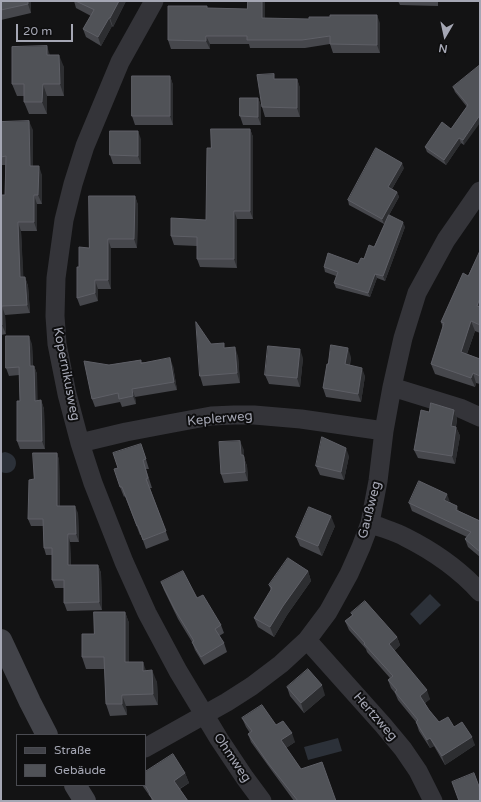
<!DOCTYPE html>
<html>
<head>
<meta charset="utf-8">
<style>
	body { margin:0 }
	#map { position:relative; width:481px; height:802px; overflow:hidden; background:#131314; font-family:"Varela Round",sans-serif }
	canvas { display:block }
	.frame { position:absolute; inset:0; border:2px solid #a5a7b4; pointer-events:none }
	.legend { position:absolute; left:16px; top:734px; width:130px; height:52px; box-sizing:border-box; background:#0e0e0f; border:1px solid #4a4b51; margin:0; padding:5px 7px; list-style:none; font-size:12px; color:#a5a7b4 }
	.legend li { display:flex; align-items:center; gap:8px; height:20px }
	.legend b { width:20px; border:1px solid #4a4b51 }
	.north { position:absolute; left:425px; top:16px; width:40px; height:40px; -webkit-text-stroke:3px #0e0e0f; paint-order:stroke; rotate:189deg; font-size:11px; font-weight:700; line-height:16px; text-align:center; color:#a5a7b4 }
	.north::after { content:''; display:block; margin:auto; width:14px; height:18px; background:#a5a7b4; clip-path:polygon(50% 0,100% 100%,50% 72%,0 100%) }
	.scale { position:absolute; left:16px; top:24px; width:57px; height:18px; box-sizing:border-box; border:2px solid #a5a7b4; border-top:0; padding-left:5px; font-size:12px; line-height:14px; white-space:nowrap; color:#a5a7b4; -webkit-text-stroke:3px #0e0e0f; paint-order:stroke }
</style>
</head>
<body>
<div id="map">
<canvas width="481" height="802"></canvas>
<div class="frame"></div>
<ul class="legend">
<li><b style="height:5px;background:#424349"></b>Straße</li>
<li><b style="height:11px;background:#505257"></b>Gebäude</li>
</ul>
<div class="north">N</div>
<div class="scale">20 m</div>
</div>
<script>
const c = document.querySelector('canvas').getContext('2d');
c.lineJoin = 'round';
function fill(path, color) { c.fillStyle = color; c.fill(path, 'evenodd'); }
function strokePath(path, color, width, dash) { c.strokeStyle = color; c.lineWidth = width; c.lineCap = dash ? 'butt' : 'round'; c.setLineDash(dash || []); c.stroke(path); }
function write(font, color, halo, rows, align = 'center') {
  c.font = font + ' "Varela Round",sans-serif'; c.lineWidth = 4; c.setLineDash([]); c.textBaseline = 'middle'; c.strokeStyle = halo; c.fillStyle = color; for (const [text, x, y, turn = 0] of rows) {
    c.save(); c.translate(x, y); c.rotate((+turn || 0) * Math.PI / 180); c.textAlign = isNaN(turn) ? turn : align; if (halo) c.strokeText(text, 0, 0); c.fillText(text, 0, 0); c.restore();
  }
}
fill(new Path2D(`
	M5,452c18,3 12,26 -4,20v-19z
	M430,594l11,11 -21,20 -10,-11z
	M338,738l4,13 -34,9 -4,-13z`), '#2c3139');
strokePath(new Path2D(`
	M154,1l-34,61 -35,84 -12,38 -9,36 -8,58 -1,38 2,28 10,50 13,49 13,40 31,79 23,51 31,58 41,68 26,39 17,23
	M392,387l68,21 20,9
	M80,443l46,-11 42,-8 43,-8 23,-1h20l47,4 83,12
	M370,523c11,5 24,8 35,14 28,14 54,32 75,55
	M307,640l76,85 20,24 15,22 15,30
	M145,748l82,-46 25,-16 29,-22 26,-24 21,-28 21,-38 12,-27 9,-24 8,-42 6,-50 8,-44 11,-49 14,-45 29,-53 34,-49`), '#343439', 19);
strokePath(new Path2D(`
	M1,640l29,62 17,33
	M75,785l10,16`), '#424349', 22);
fill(new Path2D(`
	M1,1h30v12l-30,7z
	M74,1h52l-13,26 -1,-1 -11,20 -15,-9 -3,-8 8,-13 -15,-8z
	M248,1h17v17l115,5v30h-47l-3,-9 -25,4h-55l-1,-4h-39v5h-39l-3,-9 39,-32 40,1z
	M398,1h40v5l-38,-1z
	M50,55l14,12v29h-17v18h-18l-5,-12v-6h-7l-5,-12z
	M480,65l-16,80 -3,-2 -15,22 -19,-13 -2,-5 26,-18 16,-22 -12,-15 -2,-5z
	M170,76l3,9v40h-38l-3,-9z
	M275,79h22l3,9v29h-35l-3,-10z
	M258,98l3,8v19h-18l-3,-9z
	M1,122l32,8v36l9,9v29h-5v27h-16l2,46h2l3,9 2,27 -25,2 1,19 -5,1v-140h4v-30h-4z
	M250,129l3,8v82h-16v49l-37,-1 -3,-8v-13l-23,-1 -3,-9 35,-16 5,-72z
	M141,139v25h-28l-3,-9z
	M404,168l-12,21 5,3 2,5 -10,18 16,12 -20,54 -8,-3 -7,19 -34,-9 -2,-5 2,-7 -11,-4 -1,-5 34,-3 16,-17 14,-30 -4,7 -35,-19 -1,-5z
	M135,196l3,9 -1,43h-26v41h-13v12l-18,5 -3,-8 2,-31 10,-19z
	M480,251v82l-5,-2 -8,23 13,5v25l-4,-1 -1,4 -40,-13 -4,-10 12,-36 -2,-6 27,-46z
	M32,344l1,22h1l3,8v27l4,-1 3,9 1,40h-25l-3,-8 3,-40 -1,-26 -10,1 -3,-8z
	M225,348l13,8 2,27 -37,3 -3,-10z
	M351,357l-1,8 15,11 -4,26 -35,-5 -3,-9 5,-24z
	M303,358l-3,29 -31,-3 -4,-9z
	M141,360v2l32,4 4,24 -42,7 1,7 -14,3 -2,-5 -25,5 -3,-8 17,-34z
	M454,410l3,9 -1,8 4,9 -5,28 -37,-6 -4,-8 15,-38z
	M244,450v8l3,8 1,15 -24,2 -3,-9z
	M57,453l2,7 1,46 18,7 1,29h-9l1,23h27l3,8 1,37 -35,1 -3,-8v-15h-9l-3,-8v-25h-6l-2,-7 -1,-22h-12l-3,-7 6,-40z
	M144,453l5,16h-3l6,19h-2l19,52 -23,9 -5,-14h-1l-15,-39 -1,1 -4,-10 -2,-19z
	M349,456l-5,24 -24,-5 -4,-9z
	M450,502l9,9 21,10v36l-12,-10 -3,-8 2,-2 -55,-26 -3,-8z
	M335,526l-13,30 -22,-10 -4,-9z
	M308,571l3,10 -24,34 -13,22 -16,-10 -4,-9 17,-27 -2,-6z
	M161,582l36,16 24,27 3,8 -5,3 5,7 3,9 -23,13 -9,-15 -3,-8 -14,-23 -14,-29z
	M125,612l4,11v39l17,9 11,11 1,23 -32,1 1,9 -17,1 -4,-12 -1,-35h-19l-4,-12 12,-23z
	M351,613l46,24 3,8 -6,6 36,48 -5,4 4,7 10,12 15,5 21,18 -30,20 -11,-19 -4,2 -11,-17 -3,-9 -18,-22 -3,-7 -4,-5 -3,-8 2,-2 -23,-26 -1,-3 -17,-19 -4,-9 7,-6z
	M287,687l38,8 -21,18 -14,-17z
	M242,718l34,7 19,17 -9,6 15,21 35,32h-42l-22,-30 -21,-29 -3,-8 2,-1 -4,-6z
	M185,773l4,10 -9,6 8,12h-36l-1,-3 -9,-13h3z`), '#46474c');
fill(new Path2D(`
	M28,1h3v12l-3,-9z
	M119,1h7l-13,26 -3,-9z
	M262,1h3v26l-3,-9z
	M377,15l3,8v30l-3,-8z
	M109,18l3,8 -11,20 -3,-9z
	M206,36l4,8v5l-4,-8z
	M47,46l4,12 -4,-3z
	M59,55l5,12v29l-4,-12z
	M170,76l3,9v40l-3,-9z
	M297,79l3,9v29l-3,-9z
	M43,84l4,12v18l-5,-12z
	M258,98l3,8v19l-3,-8z
	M480,115v8l-16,22 -1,-5z
	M29,121l4,9v45l-3,-9z
	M250,129l3,8v82l-3,-8z
	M138,131l3,8v25l-3,-8z
	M459,138l2,5 -15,22 -2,-5z
	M402,163l2,5 -14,24 -2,-5z
	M39,166l3,9v29l-4,-9z
	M397,192l2,5 -15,27 -2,-5z
	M34,195l3,9v27l-3,-9z
	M135,196l3,9 -1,43 -3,-9z
	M234,211l3,8v49l-3,-9z
	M18,222l3,9 3,55 -4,-9z
	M403,222l2,5 -20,54 -2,-5z
	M108,239l3,9v41l-3,-9z
	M375,274l2,4 -7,19 -2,-4z
	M25,277l3,9 2,27 -3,-8z
	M95,280l3,9v12l-3,-8z
	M480,298v17l-3,-9z
	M2,306l3,9 1,19 -4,-9z
	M471,321l4,10 -11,31 -3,-10z
	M29,336l3,8 1,30 -3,-8z
	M235,347l3,9 2,27 -3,-10z
	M348,348l3,9 -3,15 -3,-8z
	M300,349l3,9 -3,29 -3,-9z
	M170,358l3,8 4,24 -3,-8z
	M34,366l3,8 1,35 -3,-8z
	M362,368l3,8 -4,26 -3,-8z
	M473,373l3,10 -1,4 -4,-9z
	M132,389l3,8 1,7 -3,-8z
	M41,400l3,9 1,40 -3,-8z
	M454,410l3,9 -3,16 -3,-9z
	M456,427l4,9 -5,28 -3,-8z
	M240,441l4,9v8l3,8 1,15 -3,-9 -4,-17z
	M346,448l3,8 -5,24 -3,-8z
	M57,453l2,7 1,53 -3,-7z
	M447,494l3,8 -6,-2z
	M75,506l3,7 1,29 -3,-8z
	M457,506l3,8 -4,-4z
	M331,516l4,10 -13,30 -4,-10z
	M68,534l2,8 1,31 -3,-8z
	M98,565l3,8 1,37 -3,-8z
	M308,571l3,10 -24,34 -13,22 -4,-10 13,-21z
	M125,612l4,11v51l-4,-12z
	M397,637l3,8 -8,8 -3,-9z
	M143,662l4,11 -4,-2z
	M152,670l5,12 1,23 -5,-11z
	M322,685l3,10 -21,18 -3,-10z
	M427,690l3,9 -6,5 -4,-8z
	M122,695l4,11 1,9 -5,-11z
	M292,733l3,9 -11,7 -3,-9z
	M472,737l3,8 -30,20 -3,-9z
	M430,738l4,8 -4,2 -3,-8z
	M185,773l4,10 -12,7 -3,-9z`), '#2d2e31');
const building = new Path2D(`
	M1,1h27v3l-27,6z
	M76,1h43l-9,17h-1l-11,19 -15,-8 11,-19z
	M248,1h14v17l47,1v-2h21v-2h47v30l-47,-1v-8l-28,4h-55v-4h-41v5l-38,-1v-34h39v2l40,1z
	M47,46v9h12l1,29h-17l-1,18h-18v-18h-12v-37z
	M480,65v50l-17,25 -4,-2 -15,22 -19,-13 17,-25 9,7 17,-24 -15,-18z
	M274,74v5h23v29l-35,-1 -5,-32z
	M132,76h38v40h-38z
	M240,98h18v19l-18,-1z
	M29,121l1,45h9l-1,29h-4v27h-16l2,55h5l2,28 -25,1v19h-1v-130h4l1,-39 -5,1v-35z
	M211,129h39v82h-16v48h-37v-22l-26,-1v-18l35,2 1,-72h4z
	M110,131h28v25l-28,-1z
	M376,148l26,15 -14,24 9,5 -15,27 -34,-19z
	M89,196h46l-1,43h-26v41h-13v13l-18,5v-31h2v-20l10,1z
	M389,215l14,7 -20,54 -8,-2 -7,19 -34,-10 4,-11 -14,-5 4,-14 30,11 3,-6 3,1 5,-14 5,2z
	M480,251v47l-3,8 3,1v18l-9,-4 -10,31 19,7v17l-7,-3 -2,5 -40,-14 13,-41 -3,-1 22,-49 5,3z
	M196,322l15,22 13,-1v5l11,-1 2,26 -37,3z
	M6,336h23l1,30h4l1,35 6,-1 1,41h-25v-40h3l-1,-34 -13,1z
	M331,345l17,3 -3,16 17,4 -4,26 -35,-6 4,-24h1z
	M268,346l32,3 -3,29 -32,-3z
	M170,358l4,24 -42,7 1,7 -14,3 -1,-6 -26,6 -8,-38 25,4 32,-5v3z
	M431,403l23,7 -3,16 5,1 -4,29 -38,-6 7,-40 8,2z
	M322,437l24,11 -5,24 -25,-6z
	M240,441l1,14h2l1,2 1,15 -24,2 -2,-32z
	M141,444l5,15 -3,1 5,18 -2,1 20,52 -23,9 -5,-14h-1l-15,-39h-2l-6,-18 4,-1 -5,-15z
	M33,453h24v53h18l1,28h-8v31h30l1,37 -35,1v-23h-12v-32h-8l-1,-29h-15l1,-39 5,-1z
	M419,481l28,13 -3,6 13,6 -1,4 24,11v31l-15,-13 6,-7 -62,-29z
	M309,507l22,9 -13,30 -22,-9z
	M288,558l20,13 -25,35 -13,21 -16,-9 18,-30 -3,-3z
	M183,571l14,27 6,-3 18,30 -6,4 9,14 -23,14 -9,-15 2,-1 -19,-31 -14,-28z
	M365,601l32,36 -8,7 38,46 -7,6 9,14 10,12 9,-5 6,10 8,-5 10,15 -30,19 -12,-18 -3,2 -11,-18 2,-2 -23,-28 2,-2 -9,-10 5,-4 -29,-32 1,-1 -20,-22 8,-6 -2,-2z
	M94,612h31v50h18v9l9,-1 1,24 -31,1v9h-16l-2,-47h-22v-23h12z
	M308,669l14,16 -21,18 -14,-16z
	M262,705l14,20 7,-4 9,12 -11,7 20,29 21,-7 14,39h-38l-30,-38 -20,-29 4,-3 -10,-13z
	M173,754l12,19 -11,8 14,20h-34l-5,-7h1l-5,-9v-13z
	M474,773l6,16v12h-21l-7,-19z`);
fill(building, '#505257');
strokePath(building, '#5e5f66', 1);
write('13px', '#a5a7b4', '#0e0e0f', [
	["Kopernikusweg",66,374,79],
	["Keplerweg",220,419,-5],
	["Gaußweg",370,510,-76],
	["Hertzweg",375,717,49],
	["Ohmweg",232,758,56]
]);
</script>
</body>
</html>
